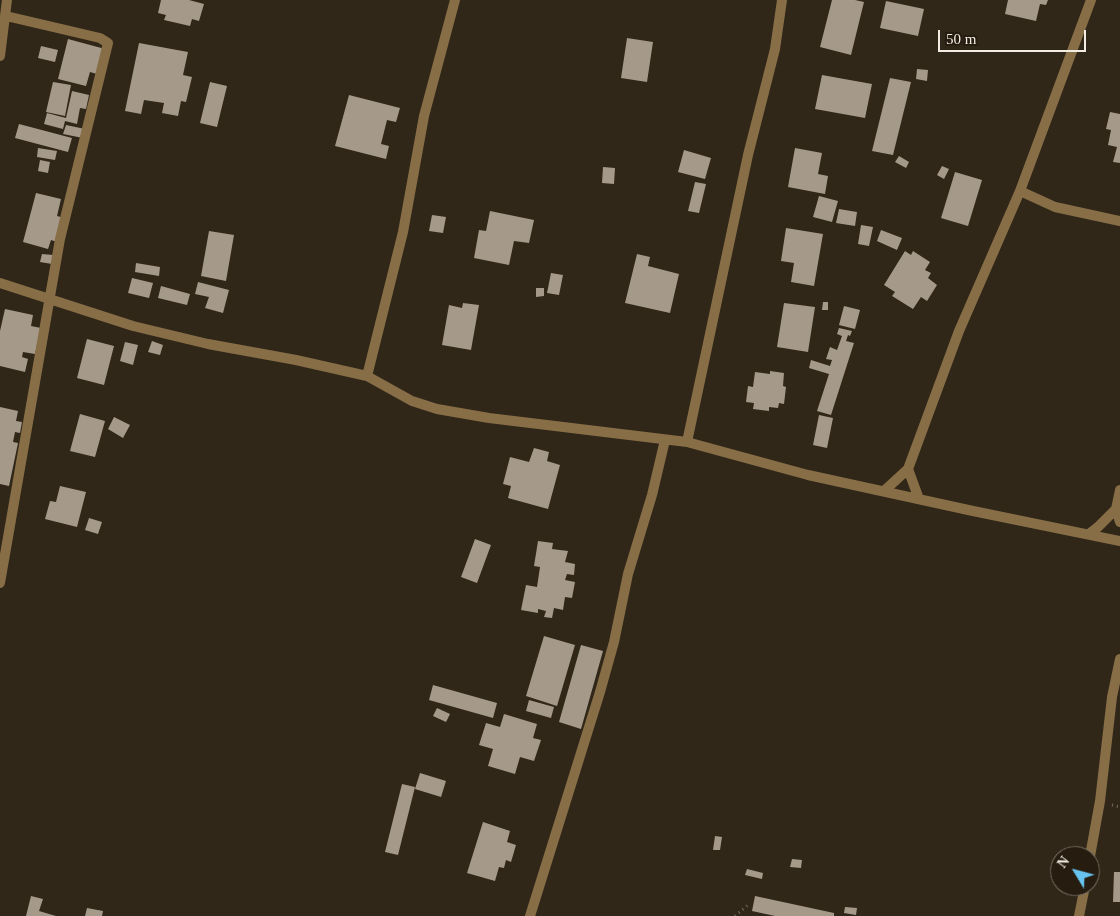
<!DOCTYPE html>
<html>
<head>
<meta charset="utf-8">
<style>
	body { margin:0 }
	#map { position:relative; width:1120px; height:916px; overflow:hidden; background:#302719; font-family:Georgia,serif }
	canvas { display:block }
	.north { position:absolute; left:1050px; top:846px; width:50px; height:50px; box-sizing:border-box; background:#261d10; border:1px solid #787064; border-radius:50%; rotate:307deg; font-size:14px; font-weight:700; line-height:20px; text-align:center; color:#f2ece3 }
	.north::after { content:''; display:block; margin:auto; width:18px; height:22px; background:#67c4ef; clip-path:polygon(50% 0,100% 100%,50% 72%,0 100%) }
	.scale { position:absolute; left:938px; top:30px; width:148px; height:22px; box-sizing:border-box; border:2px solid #f2ece3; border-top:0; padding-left:6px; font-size:15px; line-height:18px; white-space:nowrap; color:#f2ece3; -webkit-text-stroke:4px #261d10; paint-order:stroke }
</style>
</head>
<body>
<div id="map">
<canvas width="1120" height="916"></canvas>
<div class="north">N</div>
<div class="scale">50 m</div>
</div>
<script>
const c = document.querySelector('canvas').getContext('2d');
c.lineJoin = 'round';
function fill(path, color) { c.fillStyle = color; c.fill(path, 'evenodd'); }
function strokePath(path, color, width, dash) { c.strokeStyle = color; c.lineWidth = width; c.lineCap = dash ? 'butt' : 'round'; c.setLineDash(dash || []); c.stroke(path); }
fill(new Path2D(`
	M161,0h28l15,4 -5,17 -7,-2 -2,7 -26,-6 2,-5 -8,-2z
	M832,0h23l9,2 -13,53 -31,-8z
	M1008,0h40l-2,5 -6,-1 -4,17 -31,-7z
	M886,1l38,8 -6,27 -38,-8z
	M627,38l26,4 -6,40 -26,-4z
	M68,39l37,10 -8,25 -7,-2 -4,14 -28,-7z
	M139,43l49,9 -5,23 9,2 -6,25 -5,-1 -3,15 -16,-3 2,-10 -20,-3 -3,14 -16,-3z
	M41,46l17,4 -3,12 -17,-4z
	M917,69l11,1 -1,11 -11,-2z
	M822,75l50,9 -7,34 -50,-9z
	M890,78l21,4 -18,73 -21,-4z
	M53,82l18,3 -6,31 -19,-4z
	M210,82l17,4 -10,41 -17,-4z
	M72,91l17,4 -3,14 -6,-1 -3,16 -12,-3 -2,8 -19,-5 3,-11 19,5z
	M349,95l51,13 -4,14 -9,-2 -6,24 8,2 -3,13 -51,-13z
	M1110,112l10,2v49l-7,-1 4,-15 -9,-2 3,-15 -5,-1z
	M19,124l53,14 -4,14 -53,-14z
	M66,125l19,4 -2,9 -20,-4z
	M38,148l19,3 -2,9 -18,-3z
	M795,148l27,5 -4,21 10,2 -3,18 -37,-7z
	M684,150l27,8 -6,21 -27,-7z
	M899,156l10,6 -3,6 -11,-6z
	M40,160l10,2 -2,11 -10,-2z
	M942,166l7,3 -5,10 -7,-4z
	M603,167l12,1 -1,16 -12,-1z
	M955,172l27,8 -14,46 -27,-8z
	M695,182l11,2 -7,29 -11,-2z
	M36,193l25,6 -4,17 7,2 -7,24 -6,-2 -3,9 -25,-7z
	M819,196l19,5 -6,21 -19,-5z
	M839,209l18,3 -2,14 -19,-3z
	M490,211l44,9 -5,23 -15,-2 -5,24 -35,-7 5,-28 7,1z
	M432,215l14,2 -3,16 -14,-2z
	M861,225l12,2 -4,19 -11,-2z
	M786,228l37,6 -9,52 -23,-4 3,-19 -13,-2z
	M881,230l21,8 -5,12 -20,-9z
	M209,231l25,4 -8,46 -25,-5z
	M905,251l6,4 2,-4 17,11 -5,8 6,3 -3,5 9,7 -10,16 -6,-4 -8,12 -21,-13 3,-4 -11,-7z
	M42,254l11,1 -1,9 -12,-2z
	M637,254l13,3 -2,9 31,8 -9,39 -45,-10z
	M136,263l24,4 -1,9 -24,-4z
	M551,273l12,2 -4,20 -12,-2z
	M132,278l21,5 -4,15 -21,-5z
	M198,282l31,8 -6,23 -18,-5 4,-11 -14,-3z
	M161,286l29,8 -3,11 -29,-7z
	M536,288h8v8l-8,1z
	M823,302h5v8h-6z
	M463,303l16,2 -8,45 -29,-5 7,-40 13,3z
	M784,303l31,4 -7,45 -31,-5z
	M844,306l16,4 -5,19 -16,-4z
	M5,309l28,6 -2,11 10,2 -6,26 -12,-2 -1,5 6,2 -3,13 -25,-6v-35z
	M839,328l13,3 -2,5 -2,-1 -2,6 8,2 -23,72 -14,-4 12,-37 -20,-6 2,-8 19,6 2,-6 -6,-1 4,-12 7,3 5,-14 -5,-2z
	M87,339l27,7 -10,39 -27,-7z
	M152,341l11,4 -3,10 -12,-3z
	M125,342l13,3 -5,20 -13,-4z
	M770,371l14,2 -1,13 3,1 -2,17 -5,-1 -1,5 -9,-1v4l-16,-2 1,-6 -8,-1 2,-16 5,1 2,-15 15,2z
	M0,407l18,4 -2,10 6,1 -2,11 -5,-1 -2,10 5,1 -9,43 -9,-2z
	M80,414l25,7 -10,36 -25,-6z
	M819,415l14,3 -6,30 -14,-3z
	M114,417l16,8 -7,13 -15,-9z
	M534,448l15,4 -2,9 13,4 -12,44 -40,-11 3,-12 -8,-2 7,-27 19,5z
	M60,486l26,6 -9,35 -32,-8 5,-18 6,1z
	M89,518l13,4 -4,12 -13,-4z
	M475,539l16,6 -14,38 -16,-6z
	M538,541l15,2 -1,6 16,2 -3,11 10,2 -1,11 -7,-1 -2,6 10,2 -3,16 -7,-1 -2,13 -9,-2 -2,10 -8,-1 2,-6 -8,-2v4l-17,-3 5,-25 11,2 3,-20 -6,-1z
	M544,636l31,9 -18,61 -31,-10z
	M581,645l22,6 -22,78 -22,-7z
	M433,685l64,18 -4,15 -64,-18z
	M529,700l25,7 -3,11 -25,-7z
	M437,708l13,6 -4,8 -13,-6z
	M504,714l33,10 -4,14 8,2 -7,21 -14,-4 -5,17 -27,-8 5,-17 -14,-4 7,-22 14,4z
	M420,773l26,8 -5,16 -26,-8z
	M402,784l13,3 -17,68 -13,-3z
	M483,822l27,9 -3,11 9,3 -5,17 -5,-2 -2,8 -5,-1 -4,14 -28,-8z
	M715,836l7,1 -2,13h-7z
	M792,859l10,1 -1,8 -11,-1z
	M747,869l16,4 -1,6 -17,-4z
	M1114,872h6v30h-7z
	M31,896l12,3 -4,12 17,5h-30z
	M755,896l79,17v3h-59l-23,-5z
	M845,907l12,1 -1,7 -12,-2z
	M87,908l16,3 -1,5h-17z`), '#a59a8a');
strokePath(new Path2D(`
	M1112,805l8,2
	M735,916l14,-12`), '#756d61', 3, [1, 4]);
strokePath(new Path2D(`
	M0,56l7,-56
	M1020,191l35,16 65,14
	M0,283l133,43 75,18 88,16 71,16 45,25 25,8 52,9 198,24 121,33 165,36 147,30
	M367,376l36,-144 21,-116 31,-116
	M687,442l61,-287 27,-106 7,-49
	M908,469l11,30
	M1120,490l-4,19 4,13
	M884,491l24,-22 51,-138 61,-140 71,-191
	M1089,534l9,-7 18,-18
	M0,583l60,-344 48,-196 -8,-5 -94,-22
	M1090,856l10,-55 12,-104 8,-38
	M530,916l70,-224 14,-50 14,-68 24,-79 13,-55
	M1079,916l6,-30`), '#876e47', 10);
</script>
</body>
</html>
